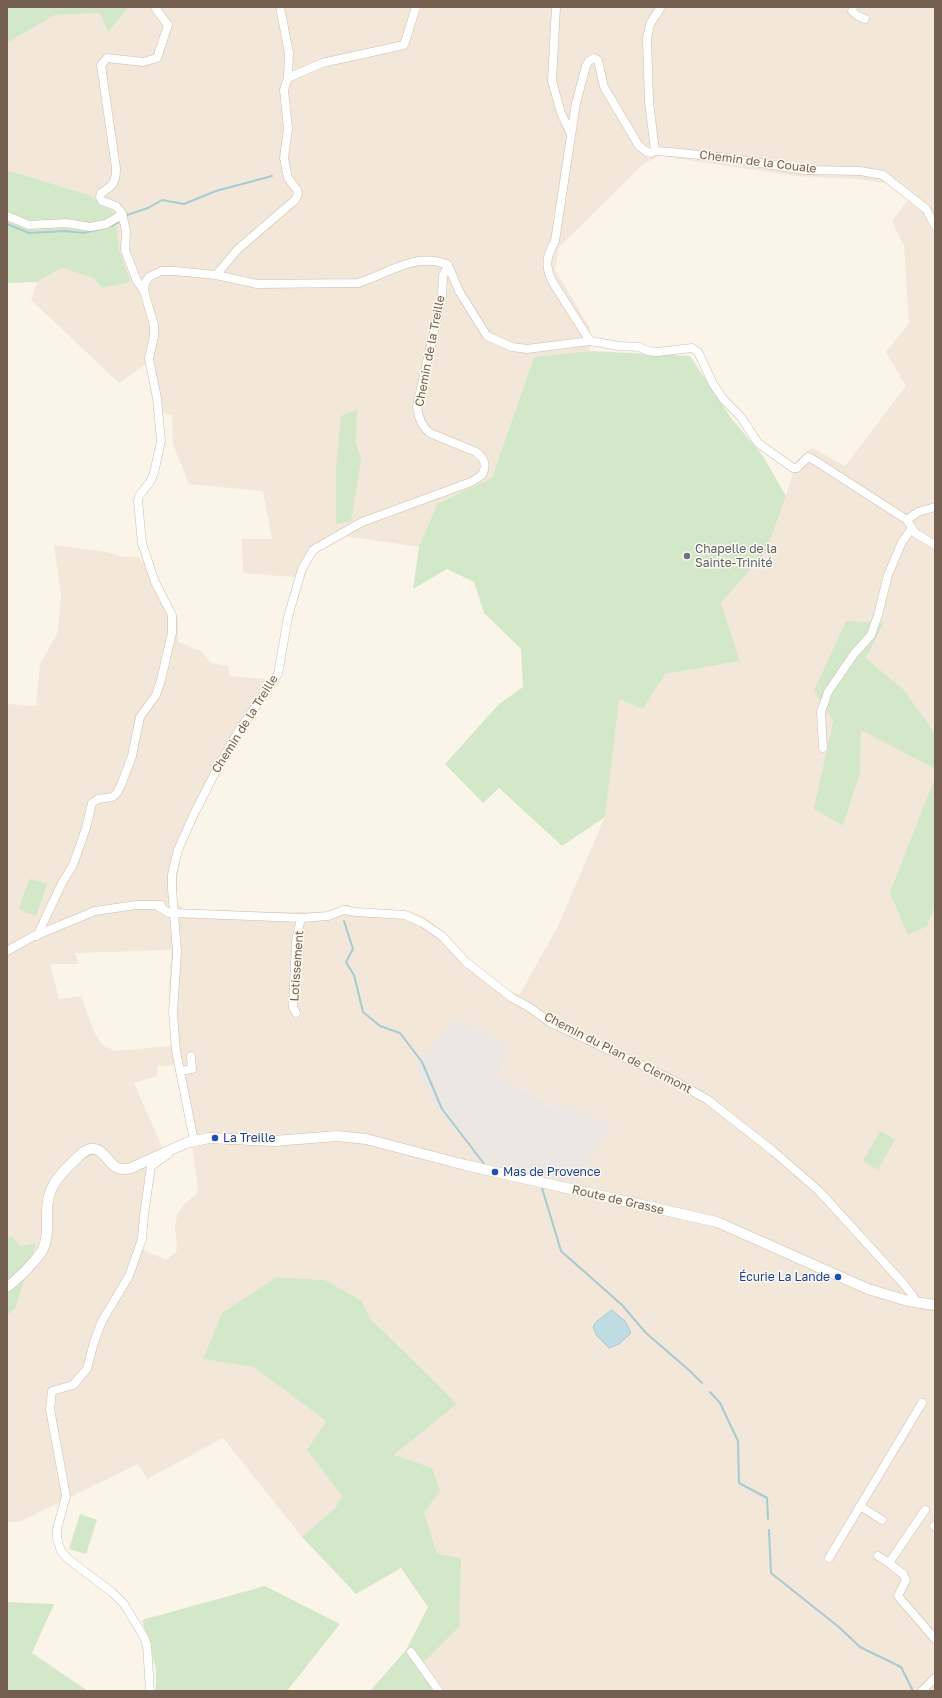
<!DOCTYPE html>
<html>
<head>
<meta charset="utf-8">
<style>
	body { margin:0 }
	#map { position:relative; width:942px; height:1698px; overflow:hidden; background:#fbf5e9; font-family:"Golos Text",sans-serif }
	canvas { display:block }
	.frame { position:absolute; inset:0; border:8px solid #735e4f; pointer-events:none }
</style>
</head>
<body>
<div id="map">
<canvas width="942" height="1698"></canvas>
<div class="frame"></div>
</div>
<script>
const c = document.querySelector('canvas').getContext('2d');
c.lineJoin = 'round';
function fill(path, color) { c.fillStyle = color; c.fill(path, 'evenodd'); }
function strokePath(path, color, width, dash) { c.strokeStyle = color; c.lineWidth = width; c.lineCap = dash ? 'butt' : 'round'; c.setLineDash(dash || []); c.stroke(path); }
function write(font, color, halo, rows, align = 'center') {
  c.font = font + ' "Golos Text",sans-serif'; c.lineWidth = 3; c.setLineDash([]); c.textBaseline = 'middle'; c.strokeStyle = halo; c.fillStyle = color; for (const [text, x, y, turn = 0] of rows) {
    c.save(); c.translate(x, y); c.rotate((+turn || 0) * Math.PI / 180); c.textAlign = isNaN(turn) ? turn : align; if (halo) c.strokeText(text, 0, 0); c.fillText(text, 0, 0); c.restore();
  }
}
fill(new Path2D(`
	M129,7h806v726l-31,-43 -38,-32 18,-35 -70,68 19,30 -18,88 28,17 17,-53 1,-44 74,40v8l-45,115 37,34 8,-20v783l-2,2h-494l-17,-27 39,-106 -24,-3 -13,-42 16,-22 -46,-36 63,-51 -87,-86 -8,-17 -37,-21 -48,-3 -55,36 -19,46 51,7 72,55 -19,29 35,46 -7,12 -33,29 -79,-99 -76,41 -9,-15 -117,57 -14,2v-208l8,-6 20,-66 -15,3 -7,-10 -6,2v-534l29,2 4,-42 18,-32 3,-38 -7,-49 53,7 15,5h16l22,24 18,38v23l23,9 10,12 17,3 2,10 35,3 6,11 -48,74 -41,86 -5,29v24l6,6 93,3h54l17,-8 6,4 11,3h45l14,5 12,9 34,34 42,33 9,2 37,-66 48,-111 13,-119 25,11 22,-35 75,-13 -19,-58 45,-51 20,-56 10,-35 16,-14 33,19 61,-80 -20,-34 23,-29 -5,-77 -12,-25 16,-21 -23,-17 -30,-4 -59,-3 -135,-20 -17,7 -85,84 -4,23 35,58v23l-56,6 -42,122 -55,25 -18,43 -75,-11 -30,18 -11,25 -10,-2 -50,-4 -1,-34h30l-9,-48 -74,-7 -16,-40 -1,-29 -16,-3 -10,-48 -27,19 -88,-83 6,-18 25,-14 31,10 9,10 29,-6 -12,-33 -4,-36 -26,-18 -82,-25v-127l48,-28 46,-2 7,19zM171,950l-2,49 3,47 -57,5 -11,-5 -9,-12 -14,-38 -22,3 -9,-35h29l-4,-11zM457,1019l53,27 -11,29 56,33 22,76 -91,-22zM174,1065l18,82 6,41 -2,7 -11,8 -8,12 -2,13 2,20 -1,4 -10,8 -24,-11 6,-24v-23l6,-35 9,-18 -29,-66 23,-7v-10z`), '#f2e7d8');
fill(new Path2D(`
	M457,1018l53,28 -11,29 55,33 7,-5 50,20 -34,61 -91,-22 -51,-54 -20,-44z`), '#ece7e2');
fill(new Path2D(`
	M7,7h122l-21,25 -8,-19 -45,2 -48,28z
	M7,170l82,25 26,18 4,36 12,33 -29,6 -9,-10 -31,-10 -25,14 -30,1z
	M590,351l100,5 41,62 32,38 23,40 -20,56 -45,51 19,58 -75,13 -22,35 -24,-10 -14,118 -43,29 -63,-58 -16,15 -38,-39 54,-60 24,-17 -2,-38 -37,-36 -10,-31 -27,-13 -34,20 6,-42 18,-43 55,-26 42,-121z
	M357,410l-1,33 5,16 -10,62 -15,3v-55l5,-53z
	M846,621l38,2 -18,35 38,32 31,43v36l-74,-39 -1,43 -17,53 -29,-17 19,-88 -19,-30z
	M935,777v129l-8,20 -19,9 -18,-43z
	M31,879l16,5 -11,32 -16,-6 -1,-2 10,-28z
	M880,1131l15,8 -17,31 -15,-9z
	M13,1236l7,10 16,-3 -21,66 -8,6v-77z
	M277,1277l48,3 37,21 8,17 87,86 -63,51 38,13 8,23 -16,22 13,41 24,4 -2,69 -37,37 17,27h-69l36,-41 22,-43 -27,-39 -45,26 -54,-57 33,-29 7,-12 -35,-46 19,-29 -72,-54 -51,-8 19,-46z
	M80,1514l17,6 -11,34 -17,-5z
	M265,1586l75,38 -53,67h-131v-22l-14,-49z
	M7,1602l47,2 -22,49 56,38h-81z`), '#d3e8c8');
const water = new Path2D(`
	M612,1310l13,11 6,12 -12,11 -10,4 -12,-12 -4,-9 3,-5z`);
fill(water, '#bfdce3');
strokePath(water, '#a6cbd4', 1);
strokePath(new Path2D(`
	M127,215l21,-7 14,-8 22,4 32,-13 56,-15
	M7,224l22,9 36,-2 19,2 23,-6
	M111,226l8,-4
	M344,921l9,28 -7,13 8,13 9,37 17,14 20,7 22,29 20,47 43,56
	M542,1188l19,63 61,54 24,28 44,38 12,12
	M710,1392l10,11 18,38 1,42 28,15 1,21
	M769,1530l2,43 69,55 20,19 41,20 12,24`), '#a6cbd4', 2);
const minor = new Path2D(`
	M556,7l-4,74 9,32 10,21
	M853,7l-1,4 6,5 7,3
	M288,78l34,-15 82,-18 12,-38
	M655,151l-6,-49 -2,-63 3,-15 11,-17
	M7,216l22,9 37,-2 24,4 16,-3 12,-7 5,1
	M448,265l11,26 28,45 25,11 15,2 63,-8 29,5 20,1 9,4 9,1 35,-4 6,4 15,32 11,16 17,17 17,26 35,25h4l11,-11 6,3 93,60 8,13 20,12
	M216,275l22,-26 57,-49 3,-6 -1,-4 -9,-12 -4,-20 4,-29 -4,-39 4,-12 1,-25 -9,-46
	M144,291l1,-8 4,-6 12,-6h14l41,4 41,9 101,-1c29,-9 59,-32 90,-18
	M590,341l-38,-60c-8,-17 -5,-25 3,-40l21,-138 10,-37 3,-5 5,-3 4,2 6,27 35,59 8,6 4,1 4,-2 15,1 59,6 75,12 56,1 23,4 43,34 9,17
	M907,520l11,-8 17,-5
	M823,748l-2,-36 7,-20 26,-38 17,-19 7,-20 10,-40 14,-33 10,-14
	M156,905l13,8h5l127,5 27,-2 16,-6 12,2 49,3 18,8 19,13 24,26 46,36 17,9 22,16 122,57 35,20 65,51 46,40 83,91 11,14 3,6
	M37,936l25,-53 11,-18 13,-37 6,-25 6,-4 14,-2 5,-4 4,-8 11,-29 8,-39 16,-22 5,-15 11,-47v-18l-17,-33 -13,-39 -4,-42 1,-5 11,-14 4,-9 7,-32 -4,-43 -8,-39 5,-23v-11l-10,-34 -7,-10 -12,-31 1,-19 -4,-18 -6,-7 -14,-5 -2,-4 1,-4c12,-7 15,-10 15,-25l-15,-103 6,-7 36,4 14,-4 11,-33 -12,-16
	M7,951l25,-14 63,-26 41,-6h25
	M296,1013l-3,-6 3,-66 5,-23
	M180,1071l12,-2 -1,-13
	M194,1141l-18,-90 -3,-39 4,-60 -5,-64v-13l6,-25 15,-34 25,-49 20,-35 40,-58 10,-57 14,-48 11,-19 49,-28 109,-40 11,-7c5,-10 3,-16 -6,-23l-46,-19c-9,-7 -12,-16 -13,-27l25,-110 1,-20 5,-11
	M860,1506l22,14
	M925,1510l-36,53 14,11 3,6 -8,16 37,43
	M934,1526l1,1
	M878,1556l11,7
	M829,1558l93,-155
	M411,1652l28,39
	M150,1691l-3,-46 -3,-8 -20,-33 -11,-11 -45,-34 -7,-8 -4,-13v-9l9,-33 -16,-87 2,-18 21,-6 14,-16 7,-27 8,-21 27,-45 13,-37 2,-24 7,-49 16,-11
	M922,1691l13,-13`);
const tertiary = new Path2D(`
	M7,1287c10,-7 31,-28 36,-38 5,-11 4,-22 4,-34 -1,-27 11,-39 30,-57 6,-6 13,-12 21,-8 14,9 13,23 33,18l55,-25 23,-5 65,3 63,-5 29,3 99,26 252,57 151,67 40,12 27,4`);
strokePath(minor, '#ccbeb0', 9);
strokePath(tertiary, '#ccbeb0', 11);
strokePath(minor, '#fff', 8);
strokePath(tertiary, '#fff', 10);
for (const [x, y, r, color] of [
	[687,556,4,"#6b7280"],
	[215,1138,4,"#1a4fb4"],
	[495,1172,4,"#1a4fb4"],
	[838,1277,4,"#1a4fb4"]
]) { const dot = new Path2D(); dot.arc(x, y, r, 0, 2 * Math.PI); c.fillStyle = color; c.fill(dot); strokePath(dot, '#fef9ef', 1.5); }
write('12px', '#735e4f', '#fef9ef', [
	["Chemin de la Couale",758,162,7],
	["Chemin de la Treille",430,351,-79],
	["Chemin de la Treille",245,724,-58],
	["Lotissement",297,966,-86],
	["Chemin du Plan de Clermont",618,1053,27],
	["Route de Grasse",618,1200,13]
]);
write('12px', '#5b616d', '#fef9ef', [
	["Chapelle de la",695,549],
	["Sainte-Trinité",695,563]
], 'left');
write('12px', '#164399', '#fef9ef', [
	["La Treille",223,1138],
	["Mas de Provence",503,1172],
	["Écurie La Lande",830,1277,"right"]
], 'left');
</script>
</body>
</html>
